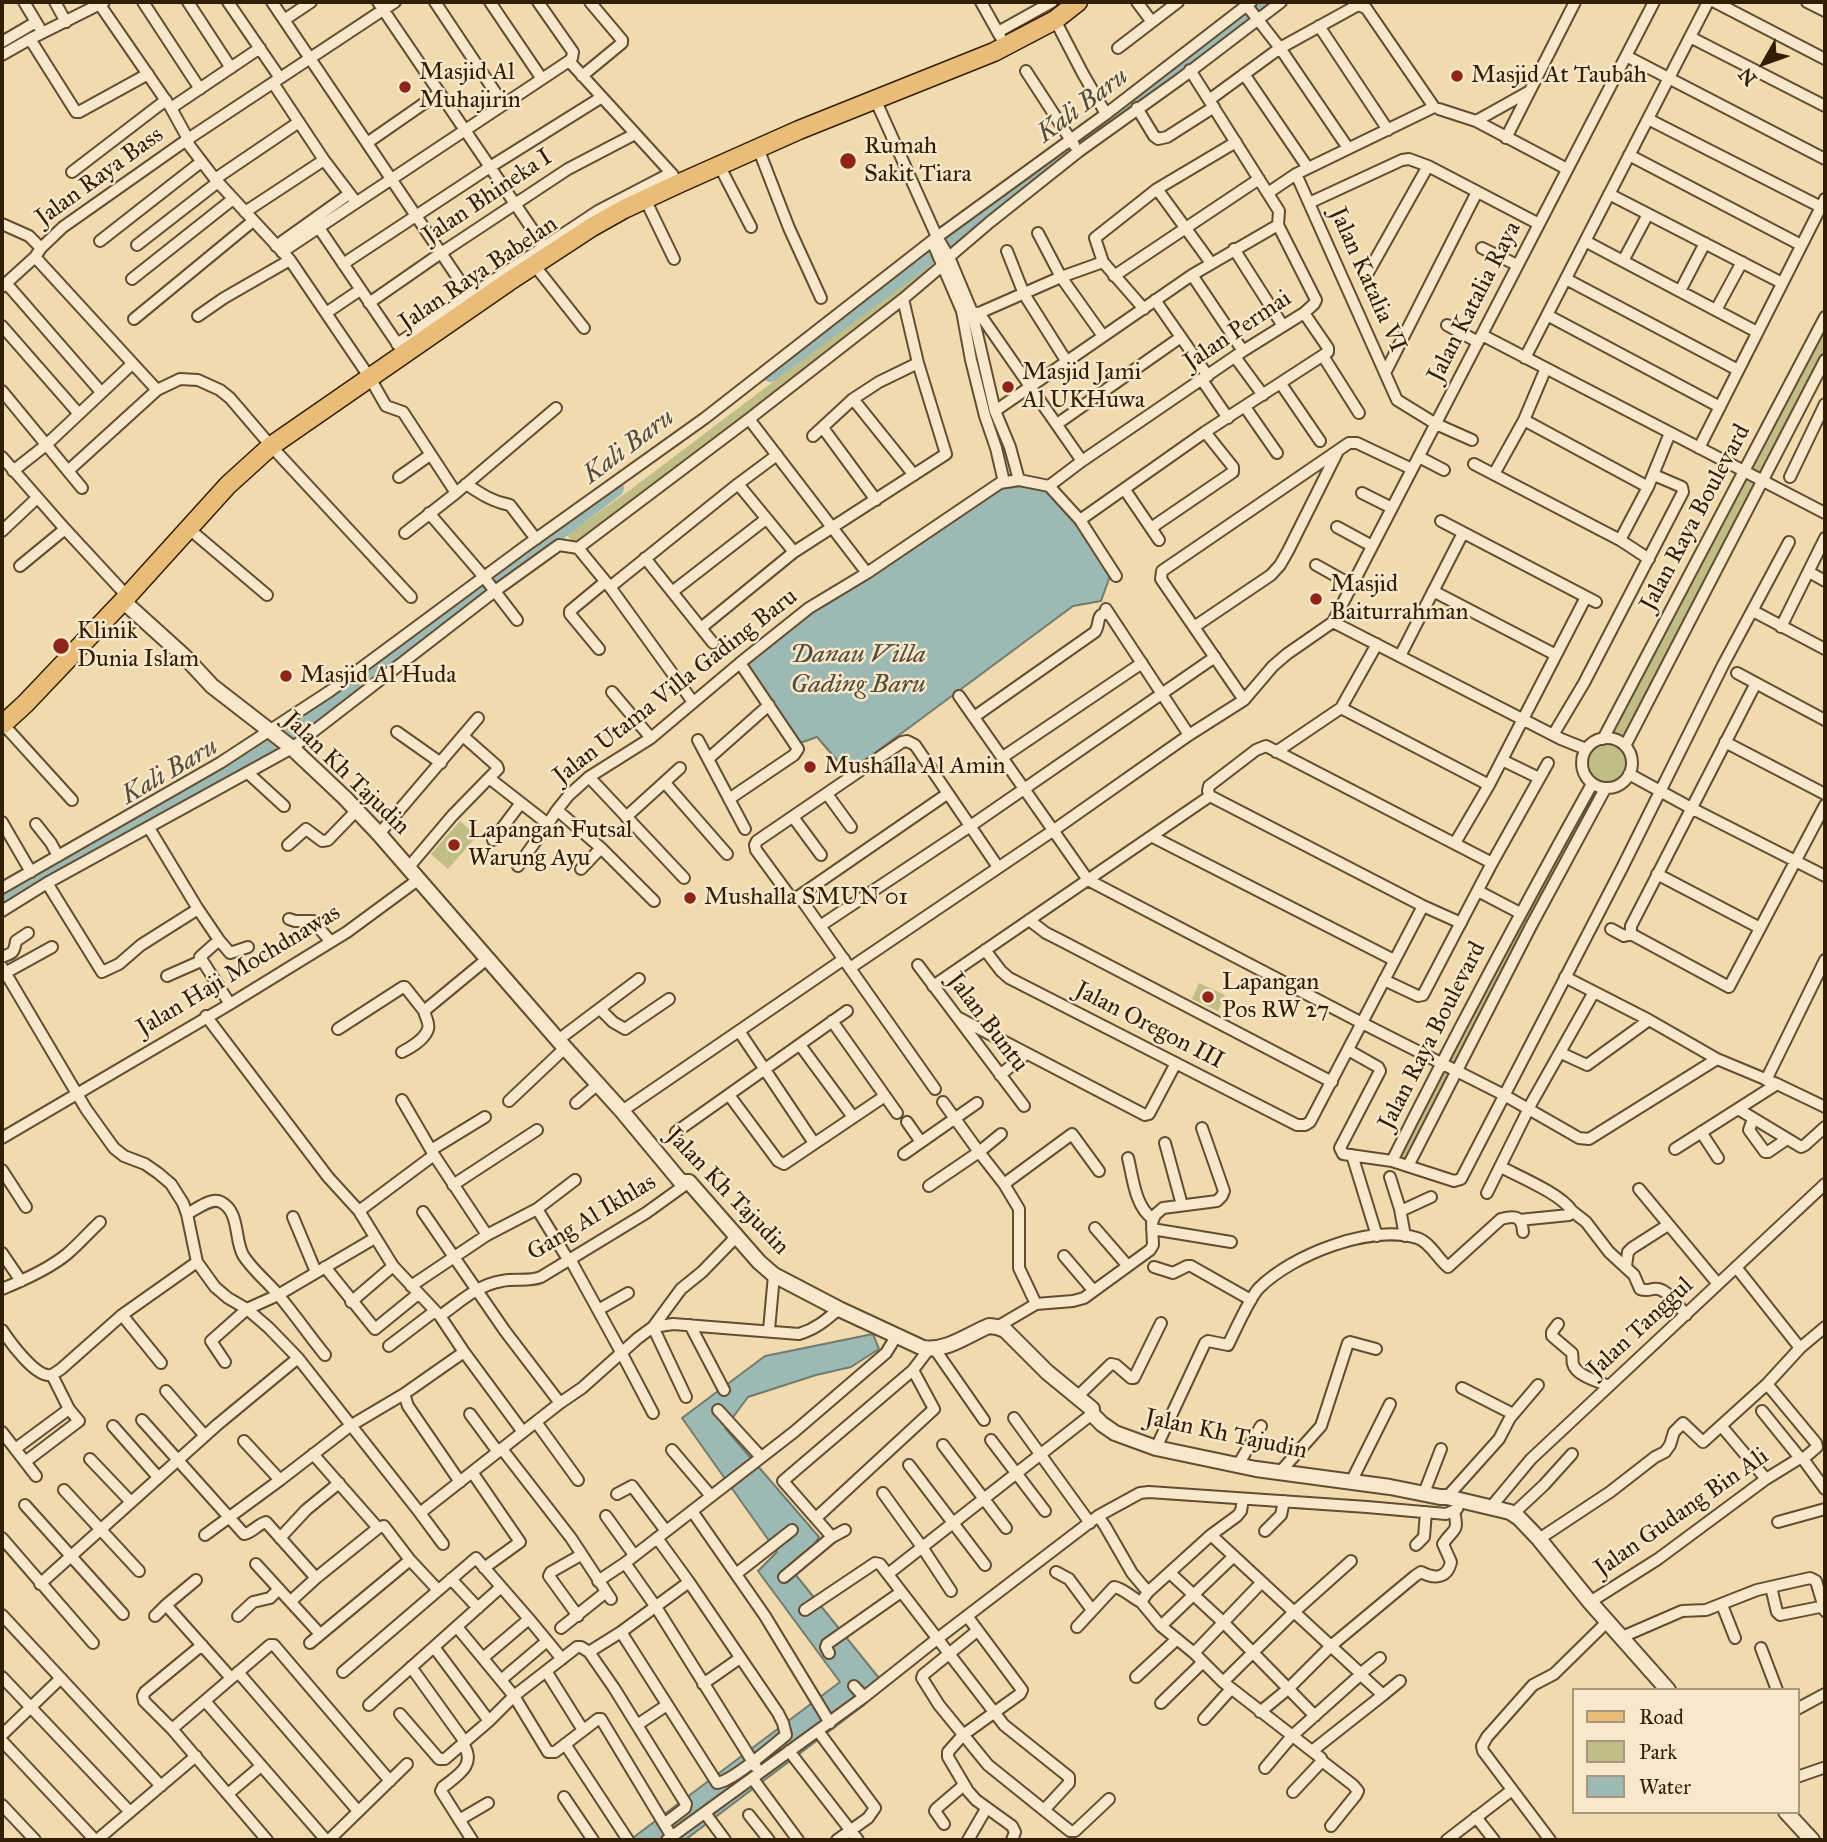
<!DOCTYPE html>
<html>
<head>
<meta charset="utf-8">
<style>
	body { margin:0 }
	#map { position:relative; width:1827px; height:1842px; overflow:hidden; background:#f2daaf; font-family:"IM FELL Great Primer",serif }
	canvas { display:block }
	.frame { position:absolute; inset:0; border:4px solid #321e05; pointer-events:none }
	.legend { position:absolute; left:1572px; top:1688px; width:228px; height:126px; box-sizing:border-box; background:#f7e7cb; border:2px solid #a8977c; margin:0; padding:9px 12px; list-style:none; font-size:21px; color:#321e05 }
	.legend li { display:flex; align-items:center; gap:14px; height:35px }
	.legend b { width:35px; border:2px solid #a8977c }
	.north { position:absolute; left:1729px; top:28px; width:70px; height:70px; -webkit-text-stroke:5px #f7e7cb; paint-order:stroke; rotate:230deg; font-size:19px; font-weight:700; line-height:28px; text-align:center; color:#321e05 }
	.north::after { content:''; display:block; margin:auto; width:24px; height:32px; background:#321e05; clip-path:polygon(50% 0,100% 100%,50% 72%,0 100%) }
</style>
</head>
<body>
<div id="map">
<canvas width="1827" height="1842"></canvas>
<div class="frame"></div>
<ul class="legend">
<li><b style="height:9px;background:#e9bd78"></b>Road</li>
<li><b style="height:19px;background:#c0be86"></b>Park</li>
<li><b style="height:19px;background:#9db9b3"></b>Water</li>
</ul>
<div class="north">N</div>
</div>
<script>
const c = document.querySelector('canvas').getContext('2d');
c.lineJoin = 'round';
function fill(path, color) { c.fillStyle = color; c.fill(path, 'evenodd'); }
function strokePath(path, color, width, dash) { c.strokeStyle = color; c.lineWidth = width; c.lineCap = dash ? 'butt' : 'round'; c.setLineDash(dash || []); c.stroke(path); }
function write(font, color, halo, rows, align = 'center') {
  c.font = font + ' "IM FELL Great Primer",serif'; c.lineWidth = 5; c.setLineDash([]); c.textBaseline = 'middle'; c.strokeStyle = halo; c.fillStyle = color; for (const [text, x, y, turn = 0] of rows) {
    c.save(); c.translate(x, y); c.rotate((+turn || 0) * Math.PI / 180); c.textAlign = isNaN(turn) ? turn : align; if (halo) c.strokeText(text, 0, 0); c.fillText(text, 0, 0); c.restore();
  }
}
fill(new Path2D(`
	M941,259l2,6 -365,283 -11,-13 63,-45 267,-202z
	M1825,317v43l-200,386c13,23 4,37 -20,43l-197,377 -16,-5 199,-377c-14,-20 -12,-37 13,-46z
	M460,821l17,15 -29,33 -17,-15z
	M1199,983l26,12 -7,16 -26,-12z`), '#c0be86');
const water = new Path2D(`
	M1019,486l28,5 28,31 35,54 -9,25 -28,5 -225,167 -31,-36 -17,6 -54,-79 65,-52 194,-125z
	M873,1334l6,15 -28,18 -35,8 -68,22 -23,31 94,109 -24,37 84,104 -15,27 -179,135h-55l210,-158 -82,-111 19,-19 -95,-134 83,-62z`);
fill(water, '#9db9b3');
strokePath(water, '#727b6d', 2);
strokePath(new Path2D(`
	M770,373l314,-232 182,-139
	M2,900l295,-171 318,-241`), '#9db9b3', 18);
const minor = new Path2D(`
	M24,2l15,25
	M55,2l11,20
	M143,2l57,87
	M188,2l43,66
	M228,2l52,76
	M272,2l198,294
	M378,2l169,249
	M395,2l-207,137 1,6 26,34 75,81 80,118 16,28 17,6 53,81 100,-85
	M435,2l68,102
	M490,2l52,77
	M538,2l35,50 -1,6 -3,3
	M981,2l19,34
	M1137,2l15,20
	M1244,2l36,46 68,100
	M1715,2l110,57
	M1807,2l18,9
	M284,20l27,-18
	M1055,20l27,52 24,42
	M1319,26l69,104
	M998,32l54,-30
	M1690,37l135,69
	M30,39l46,73h3l69,-38
	M2,42l34,-20
	M1118,48l60,-46
	M2,55l28,-16 74,-37
	M1626,56l199,103
	M569,61l104,114
	M1026,71l48,74
	M1244,74l64,94
	M582,76l40,-33v-3l-32,-38
	M273,83l51,77 32,42
	M875,99l62,138 12,20 23,55 23,99 15,36 9,33
	M1209,100l71,-52 78,-43 8,3 68,99 -138,67 -28,19
	M171,108l89,-60
	M1137,108l17,28 4,3 9,-2 47,-30
	M1439,109l37,12 91,48
	M1648,119l173,88
	M1476,121l52,-29
	M1506,138l69,-136
	M367,143l72,-50
	M758,148l31,80 32,70
	M1629,155l172,90
	M719,165l32,62
	M72,172l94,-72
	M1296,174l101,226 39,24 36,16
	M215,179l84,-57
	M1157,189l54,74
	M1609,194l173,89
	M645,199l29,60
	M1309,203l93,-43 7,-1 19,7 111,58
	M245,212l79,-52
	M2,224l27,12 12,12
	M319,228l82,121
	M1038,233l23,44 42,59
	M100,241l101,-79
	M932,241l30,70 9,49 14,56 11,32 8,34
	M1585,241l172,91
	M137,245l81,-63
	M276,246l73,-52
	M1482,248l35,17
	M1234,249l49,77
	M1007,251l17,43 43,68
	M282,252l287,-191
	M35,257l122,133
	M1623,261l25,-47
	M343,264l147,-97 112,-70
	M535,266l49,62
	M1192,275l51,76
	M1114,276l145,-97
	M1365,278l63,-112
	M132,279l101,-80
	M1566,279l172,91
	M6,283l95,109
	M2,287l33,-30 6,-9 22,-21 125,-88 -17,-31 -71,-103
	M1680,291l25,-48
	M1155,300l53,76
	M369,303l72,-50 127,-84 67,-35
	M1144,309l-41,-47 -8,-24 62,-49 79,-47
	M1716,310l26,-48
	M966,312l13,1 103,148
	M326,313l34,-23
	M979,313l82,-36 42,-15
	M1547,315l173,92
	M198,316l26,-18 66,-38
	M134,319l119,-98
	M1447,325l31,17
	M2,326l77,88
	M1482,335l343,178
	M397,344l201,-133 73,-38
	M1323,356l36,57
	M1235,357l28,38
	M1525,358l183,-356
	M1385,373l92,-181
	M1202,380l26,38
	M1281,384l39,57
	M2,391l80,97
	M853,399l61,76
	M1245,407l32,46
	M995,411l197,-136 86,-50
	M749,419l118,154
	M1524,420l124,67
	M1057,424l124,-87
	M823,428l53,72
	M813,436l40,-37 26,-17 39,-19
	M1699,448l126,-249
	M2,457l63,72 62,67
	M1419,457l25,13
	M1474,464l146,76 29,19
	M69,470l88,-80 23,-11 18,1 22,10 10,8 41,48 140,151
	M13,471l33,-26 86,-81
	M1494,474l30,-54 22,-52
	M399,477l31,-22
	M1790,477l35,-73
	M466,484c15,10 27,18 44,21l26,34
	M738,484l56,68
	M1049,486l33,-25 161,-110 61,-38 10,-9 2,-4 -38,-75 1,-14 -89,-141
	M1125,490l34,50
	M1362,493l30,15
	M429,513l55,64 33,43
	M1080,520l125,-88 123,-80v-4l-24,-35
	M1441,521l155,81
	M1337,527l35,19
	M188,528l79,67
	M1151,528l82,-56v-5l-28,-35
	M2,531l35,-33
	M405,533l51,-40
	M1620,540l28,-53 22,-54
	M578,548l171,-129 154,-120 40,-34 6,-8 41,-35 88,-70 102,-73 101,-77
	M645,558l68,85
	M1316,565l36,20
	M20,566l45,-37
	M1809,572l16,9
	M610,587l128,-103 39,-29
	M1433,591l123,64
	M672,592l94,-73
	M1106,609l83,126
	M1753,611l72,38
	M1333,622l228,117 25,10
	M1194,627l77,-52 9,-10 8,-14 49,-98
	M1781,627l44,-89
	M701,628l93,-76 152,-98 -28,-91 -15,-64
	M599,649l-29,-35v-3l35,-29
	M1400,656l63,-123
	M1737,673l88,47
	M1756,683l-125,243v8l98,53 96,-182
	M612,692l39,46
	M959,696l129,184 274,143 142,72 75,43 10,1 128,-80
	M1244,700l-83,-121 1,-8 187,-128h8l55,26
	M1341,708l148,77
	M974,717l121,-85c6,-9 0,-20 14,-18
	M3,724l69,76
	M397,732l44,31
	M1553,735l31,-52 99,-191 -1,-5 -28,-12
	M463,736l34,30 1,3 -9,9
	M1582 763a25 25 0 1 1 50 0a25 25 0 1 1-50 0Z
	M1603,739l222,-422
	M698,740l47,89
	M1725,742l100,52
	M1625,746l200,-386
	M1276,752l65,-44 36,-64
	M1003,757l139,-94
	M708,759l61,-54
	M1502,760l37,18
	M248,773l36,33
	M1629,774l62,34 134,68
	M589,777l95,101
	M665,783l62,71
	M827,794l24,33
	M947,794l-148,102 -6,2 -4,-3 -33,-45 -1,-5 2,-4 145,-99 5,-1 8,4 83,122
	M729,799l65,-44 4,-6 -58,-86
	M557,810l44,38 53,53
	M626,817l54,-49
	M793,817l28,38
	M2,822l29,50
	M36,824l15,19 7,13
	M149,828l49,81 21,31
	M379,834l99,-116
	M1153,837l241,123
	M493,840l28,-37
	M1455,843l34,-58 97,-188
	M288,845l18,-16 16,12 6,-1 29,-30
	M518,866l30,-42
	M408,868l44,-52 37,-38 59,46 9,-14 12,-15 20,-18 62,-39 89,-75 69,-55 58,-35 133,-90 19,-3 30,6 31,34 36,56
	M581,869l20,-21
	M1657,874l103,54
	M47,883l55,89 17,-8 22,-19 57,-36
	M2,888l218,-125 110,-72 193,-143 182,-130 232,-181 169,-123 145,-112
	M1478,891l42,22
	M799,896l136,193
	M2,911l45,-28 245,-135 203,-157 64,-46 19,3 32,39 83,115
	M289,919l6,2h18l18,21
	M1029,920l17,13 14,7 272,142
	M1461,923l-38,-17 -213,-110 -2,-5 1,-5 47,-36 10,-4 226,117
	M820,926l149,-99 246,-170
	M1611,929l13,7 7,-2
	M985,950l16,21 8,7 288,147h8l5,-3 113,-216
	M2,957c11,-4 12,-4 14,-16l12,-8
	M918,965l106,141
	M2,967l84,142 28,39 10,8 21,8 13,9 13,11 12,19 4,11 10,48 18,25 13,11 19,11 22,19 29,30 122,155 140,-110 22,-15 56,-50 15,-11 20,-3 126,10c17,-5 27,-14 40,-25
	M850,968l204,-138 135,-95 55,-35 29,-34 14,-12 46,-32 321,-620
	M5,973l47,-26
	M167,976l34,-15
	M1565,977l84,43 68,39 60,25 48,23
	M1384,980l34,16 5,-1 69,-132 56,-100
	M933,986l277,-190
	M230,1004l-30,-47 19,-17 11,13 18,-6
	M600,1009l13,13 12,7 44,-30
	M206,1016l122,161 31,34 34,55 47,50 24,36 59,80
	M957,1017l188,98 4,-1 27,-51
	M832,1021l65,92
	M338,1029l65,-42h2l19,24 63,-52
	M739,1031l75,112
	M558,1040l81,-61
	M800,1045l53,72
	M1348,1050l30,17 2,4 -40,77 3,6 49,7 62,20 7,-2 161,-311 101,-203 66,-123
	M402,1052c8,-4 23,-13 26,-23 2,-5 -3,-13 -4,-18
	M1561,1053l26,12 62,-45
	M1000,1075l26,-21
	M1766,1080l59,-120
	M729,1095l49,66 6,3 101,-68
	M402,1100l32,55 53,80
	M509,1101l56,-53
	M576,1103l22,-19
	M1738,1109l63,38 4,-2 20,-18
	M622,1111l222,-152
	M1753,1119l-4,11 16,22h3l19,-13
	M907,1122l14,20
	M676,1132l171,-121
	M1701,1132l17,26
	M1001,1134l-22,18 25,32 15,25v59l17,36
	M2,1138l228,-134 117,-72 72,-53
	M1165,1143l17,62
	M1675,1149l102,-65
	M431,1150l54,-33
	M904,1154l73,-51
	M1352,1155l25,81
	M1128,1158c5,20 7,49 25,61
	M1392,1161c64,-128 131,-253 200,-377
	M1408,1166l123,-240 74,-137
	M1501,1167c19,10 60,27 71,44l-3,4 -50,5
	M2,1170l24,37
	M1390,1177l10,32 5,27
	M1004,1184l68,-50 27,37
	M453,1185l84,-55
	M929,1186l50,-34 -36,-50
	M1639,1189l79,95
	M1487,1193l45,-91 62,-110
	M1400,1209h5l26,-12
	M359,1211l75,-56
	M1572,1211l14,11 23,30 25,23 6,14c9,3 10,-1 18,0 11,2 21,18 28,26
	M423,1212l82,119 55,72
	M187,1214c10,-5 24,-17 34,-12 19,10 13,36 22,53 8,13 22,25 32,36 18,21 33,43 50,64
	M293,1217l23,55
	M1095,1228l32,37
	M1152,1229l79,13
	M2,1253l19,28
	M1064,1256l29,34
	M570,1259l51,93 32,61
	M569,1261l-32,-52 38,-29
	M1626,1266l2,-14 4,-4 36,-23
	M325,1267l50,62 43,-35
	M1154,1267l19,6 14,-7h4l60,34
	M1736,1267l64,81 25,-21
	M411,1286l76,-51 50,-26
	M2,1289c22,-9 47,-20 65,-35 12,-10 22,-22 33,-32
	M351,1302l42,-36
	M598,1310l30,-17
	M122,1315l39,48
	M440,1316c20,-14 37,-31 62,-35 13,-3 27,1 39,-4l105,-64 43,-31
	M1558,1324l-6,8v4l20,17c1,4 0,8 1,11 3,12 27,18 36,22
	M690,1325l34,65
	M997,1327l39,-23 37,-3 11,-3 66,-48 3,-5 -1,-22 3,-8 8,-7 54,-7 5,-5 2,-5 -22,-63
	M2,1330c8,12 34,48 49,45 2,0 8,-5 10,-6l61,-54 75,-53
	M769,1330l5,-55
	M389,1346l46,-35
	M934,1348l50,72
	M225,1362l-14,-21 36,-32 31,-14 97,-57
	M1767,1384l49,59 1,4 -14,12
	M1462,1388l51,26
	M166,1391l39,45
	M1078,1396l33,-32 5,1 15,13h3l27,-55
	M686,1397l-33,-70 28,-38 21,-17 35,-36
	M718,1410l43,47
	M1762,1411l38,47
	M470,1414l28,38
	M1014,1418l76,105
	M142,1420l102,114c8,-1 14,-10 22,-12l50,56
	M536,1422l42,58
	M113,1426l45,51
	M1723,1428l43,51
	M2,1432l34,44
	M991,1440l54,71
	M244,1441l36,39
	M943,1445l63,83
	M1156,1448l49,-105 3,-2 20,4c7,-14 22,-48 31,-57 33,-33 111,-64 158,-50 12,3 21,21 31,29l53,-48c14,-4 21,-3 22,13
	M15,1449l54,-40
	M502,1449l69,89 40,61
	M672,1450l39,46
	M313,1454l65,74 6,-2 26,34 28,30
	M90,1459l41,43
	M25,1462l54,-41 -10,-12 -17,-34
	M909,1465l76,100
	M1238,1465l23,-39
	M472,1472l48,70 -36,26
	M1280,1472l41,-46 27,-83 2,-1 26,7
	M460,1482l-52,-76 -4,-12 60,-42
	M1351,1482l39,-78
	M64,1490l75,81
	M883,1493l39,54 29,44
	M1424,1493l17,-44
	M617,1494l15,-8 34,45
	M1447,1497l52,-58 11,-21 28,-33
	M1243,1499l-2,12 -4,5 -26,19 -63,57 -7,10 20,24 33,27 29,29 98,76 1,3 -29,31
	M25,1505l98,109
	M1491,1507l40,-48 294,-275
	M692,1511l73,105 65,107
	M420,1513l23,31
	M1513,1514l31,-29 28,-31
	M606,1516l28,39
	M1098,1516l7,10 27,47 16,19
	M816,1518l118,-109 -21,-39
	M1778,1522l47,-13
	M1265,1531l16,-16 3,-14
	M205,1535l75,-55 70,-54 54,-32
	M1211,1535l149,138 -1,3 -67,60 -27,32
	M832,1537l-49,-56 130,-111 16,-21
	M2,1538l91,105
	M280,1538l26,-28 33,-27
	M1539,1539l71,-47 45,-35 10,-5 5,-7 4,-13 9,-9 20,19 64,-58 33,-36
	M1416,1545l8,-8 2,-25
	M625,1563l31,44 100,160
	M256,1564l64,70
	M1056,1572l13,7 23,31
	M1170,1573l54,50 91,93
	M736,1574l56,-44
	M888,1574l204,-160
	M784,1577l48,-40 13,-7
	M451,1579l27,29
	M196,1580l-30,25 65,73
	M598,1581l27,-18 169,-131 92,-79 11,-18
	M40,1584l177,-159 81,-67
	M1771,1587l6,25 3,3 45,-9
	M291,1601l25,-23 62,-50
	M1590,1602l68,-43 108,-80 34,-21 3,1 22,30
	M1722,1605l13,33
	M805,1610l70,-47 5,1 124,161 65,52v6l-25,27
	M2,1615l159,171
	M155,1616l11,-11
	M238,1616l15,-14 17,-4 9,-9
	M578,1616l-29,-40 2,-4 30,-17
	M967,1616l55,74 -2,4 -57,41 -15,17v5l20,34 8,9 36,26 3,6 -3,8
	M1161,1626l73,-70
	M457,1627l57,69 34,56h7l43,-33h3l71,118
	M1077,1627l37,-40c9,1 18,11 27,15
	M561,1628l45,-36
	M977,1631l-54,44 -1,3 17,27 49,60 82,66h5l34,-32
	M621,1632l96,151c16,-2 54,-36 69,-48l-3,-12 -5,-10 -89,-131 -32,-44
	M1622,1637l60,-26 24,-1 51,-20 53,-12 6,3 9,30
	M310,1643l100,-83
	M202,1645l-57,47 -2,4 1,5 28,28 95,111
	M434,1647l55,74
	M1761,1648l16,42
	M589,1652l25,36 72,116 -1,4 -21,16
	M829,1653l-3,-6 1,-3 74,-52
	M1194,1653l68,-71
	M483,1658l46,-39
	M1380,1658l-20,16 23,21 17,-14
	M411,1667l54,75
	M546,1671l37,59
	M238,1672l120,139
	M343,1672l133,-114 53,61 33,40
	M2,1677l128,135
	M1136,1677l41,-38
	M501,1680l46,-39
	M1223,1682l71,-70 57,-51
	M703,1684l37,-26
	M854,1686l10,11
	M205,1701l121,139
	M1161,1703l42,-41
	M369,1705l132,-118
	M1797,1709l28,-15
	M1260,1712l28,-23 44,-44 83,-69 6,-4c13,7 26,7 30,-10l-8,-18c11,-17 16,-10 11,-33
	M400,1714l39,45h6l44,-38 25,-25 63,-49h4l8,5 32,-20 68,-50
	M1204,1719l27,-30
	M637,1725l30,-20
	M172,1729l98,-84h4l116,136
	M818,1731l57,77 -7,10 -31,22
	M2,1735l59,-57
	M2,1741l93,99
	M463,1744c14,21 -5,31 -20,43l-2,4 31,49
	M565,1744l63,96
	M789,1751l69,89
	M1312,1751l71,-56
	M1322,1761l31,24 5,6 -2,4 -25,31
	M1797,1777l26,-9
	M753,1779l45,61
	M228,1794l33,-28
	M564,1797l29,43
	M2,1805l33,35
	M705,1813l20,27
	M749,1815l20,25
	M1476,1817l18,23
	M459,1820l29,-17
	M944,1824l-9,-13 1,-2 28,-24
	M97,1840l99,-84
	M329,1840l78,-76
	M667,1840l197,-143 73,-58 161,-123 42,-23 9,-1 218,15 79,7 11,-5 3,-9
	M968,1840l18,-31
	M1447,1840l65,-50
	M1550,1840l-67,-89 -1,-5 5,-9 46,-52 21,-11 53,-52`);
const tertiary = new Path2D(`
	M123,601l63,57 26,28 80,62 53,50 34,36 179,206 64,71 59,71h8l70,80 15,13 65,34 84,39c23,4 46,-14 66,-22l8,1 8,3 42,42 45,37v5l10,10 13,9 41,15 100,21 134,18 50,10h7l63,15 9,6 20,21 51,63 78,88
	M1786,1812l26,28`);
const primary = new Path2D(`
	M2,725l23,-21 98,-103 105,-116 43,-39 237,-164 84,-55 32,-18 56,-26 119,-53 195,-78 61,-32 23,-18`);
strokePath(minor, '#624d30', 14);
strokePath(tertiary, '#624d30', 18);
strokePath(primary, '#321e05', 21);
strokePath(minor, '#f7e7cb', 10);
strokePath(tertiary, '#f7e7cb', 14);
strokePath(primary, '#e9bd78', 18);
for (const [x, y, r, color] of [
	[1457,76,7,"#8f2418"],
	[405,87,7,"#8f2418"],
	[848,161,9,"#8f2418"],
	[1008,387,7,"#8f2418"],
	[1316,599,7,"#8f2418"],
	[61,646,9,"#8f2418"],
	[286,676,7,"#8f2418"],
	[810,767,7,"#8f2418"],
	[454,845,7,"#8f2418"],
	[690,898,7,"#8f2418"],
	[1208,997,7,"#8f2418"]
]) { const dot = new Path2D(); dot.arc(x, y, r, 0, 2 * Math.PI); c.fillStyle = color; c.fill(dot); strokePath(dot, '#f7e7cb', 2.5); }
write('24px', '#321e05', '#f7e7cb', [
	["Masjid Al",419,73],
	["Muhajirin",419,101],
	["Masjid At Taubah",1471,76],
	["Rumah",864,147],
	["Sakit Tiara",864,175],
	["Masjid Jami",1022,373],
	["Al UKHuwa",1022,401],
	["Masjid",1330,585],
	["Baiturrahman",1330,613],
	["Klinik",77,632],
	["Dunia Islam",77,660],
	["Masjid Al Huda",300,676],
	["Mushalla Al Amin",824,767],
	["Lapangan Futsal",468,831],
	["Warung Ayu",468,859],
	["Mushalla SMUN 01",704,898],
	["Lapangan",1222,983],
	["Pos RW 27",1222,1011]
], 'left');
write('24px', '#321e05', '#f7e7cb', [
	["Jalan Raya Bass",100,177,-36],
	["Jalan Bhineka I",488,197,-34],
	["Jalan Raya Babelan",479,274,-34],
	["Jalan Katalia VI",1367,280,66],
	["Jalan Katalia Raya",1475,302,-63],
	["Jalan Permai",1238,331,-34],
	["Jalan Raya Boulevard",1696,518,-62],
	["Jalan Utama Villa Gading Baru",676,687,-38],
	["Jalan Kh Tajudin",346,774,44],
	["Jalan Haji Mochdnawas",239,971,-31],
	["Jalan Buntu",987,1023,53],
	["Jalan Oregon III",1149,1026,27],
	["Jalan Raya Boulevard",1433,1036,-63],
	["Jalan Kh Tajudin",727,1192,46],
	["Gang Al Ikhlas",592,1218,-31],
	["Jalan Tanggul",1641,1328,-43],
	["Jalan Kh Tajudin",1226,1435,12],
	["Jalan Gudang Bin Ali",1682,1513,-35]
]);
write('italic 26px', '#524c39', '#f7e7cb', [
	["Kali Baru",1083,106,-37],
	["Kali Baru",629,447,-37],
	["Danau Villa",858,656],
	["Gading Baru",858,686],
	["Kali Baru",170,772,-30]
]);
</script>
</body>
</html>
